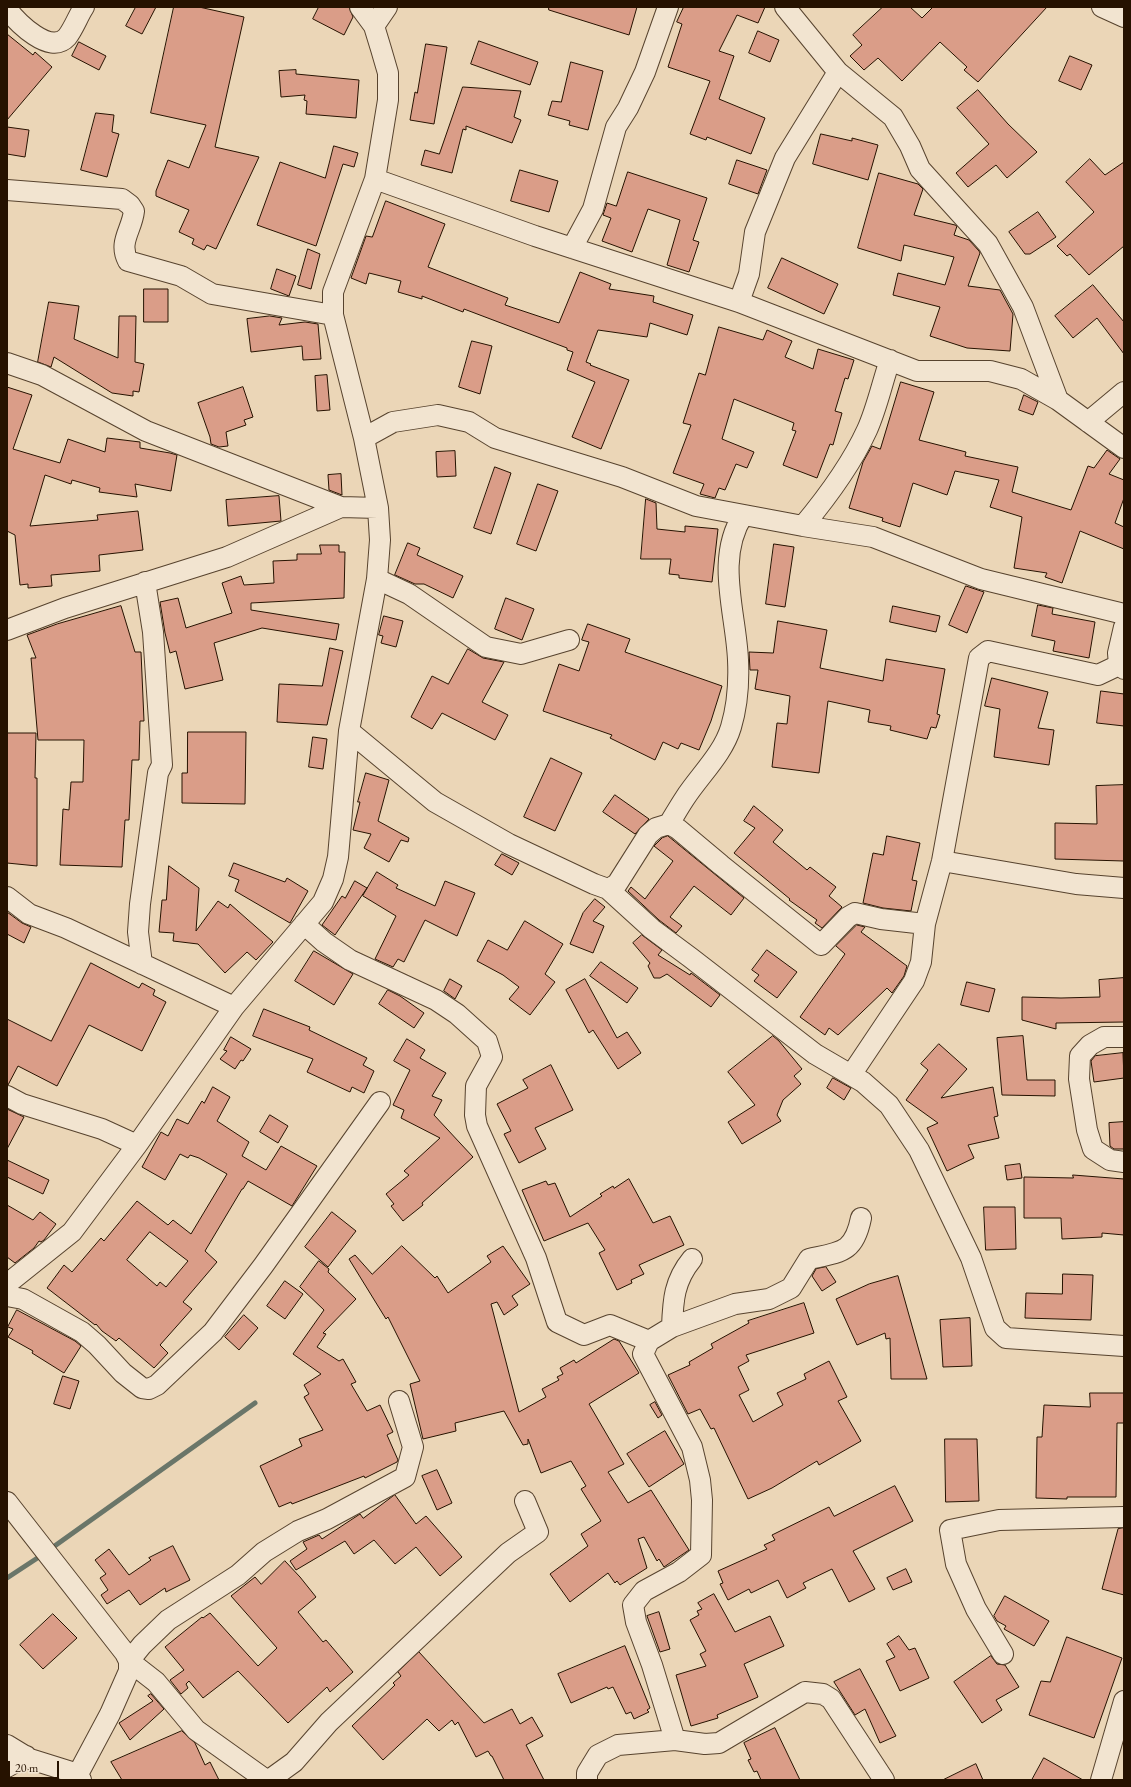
<!DOCTYPE html>
<html>
<head>
<meta charset="utf-8">
<style>
	body { margin:0 }
	#map { position:relative; width:1131px; height:1787px; overflow:hidden; background:#ebd6b7; font-family:"EB Garamond",serif }
	canvas { display:block }
	.frame { position:absolute; inset:0; border:8px solid #261200; pointer-events:none }
	.scale { position:absolute; left:8px; top:1761px; width:51px; height:18px; box-sizing:border-box; border:2px solid #261200; border-top:0; padding-left:5px; font-size:12px; line-height:14px; white-space:nowrap; color:#261200; -webkit-text-stroke:3px #f2e4d0; paint-order:stroke }
</style>
</head>
<body>
<div id="map">
<canvas width="1131" height="1787"></canvas>
<div class="frame"></div>
<div class="scale">20 m</div>
</div>
<script>
const c = document.querySelector('canvas').getContext('2d');
c.lineJoin = 'round';
function strokePath(path, color, width, dash) { c.strokeStyle = color; c.lineWidth = width; c.lineCap = dash ? 'butt' : 'round'; c.setLineDash(dash || []); c.stroke(path); }
function fill(path, color) { c.fillStyle = color; c.fill(path, 'evenodd'); }
strokePath(new Path2D(`
	M49,1550l206,-147
	M7,1578l35,-23`), '#6a7669', 5);
const building = new Path2D(`
	M136,7h20l-14,27 -16,-8z
	M174,7h25l45,10 -29,130 44,10 -43,92 -9,-4 -3,5 -12,-6 2,-5 -15,-7 10,-22 -33,-14v-5l12,-31 21,8 17,-43 -55,-12z
	M319,7h30l4,10 -9,18 -31,-16z
	M549,7h88l-8,28 -80,-25z
	M684,7h81l-7,16 -21,-8 -18,36 15,5 -15,43 46,19 -14,36 -44,-17 -1,3 -16,-6 20,-53 -42,-14 14,-43 -5,-2z
	M883,7h27l12,11 11,-11h114l-69,75 -14,-12 3,-3 -27,-25 -38,39 -24,-23 -14,12 -14,-14 12,-11 -9,-10z
	M758,31l21,9 -9,22 -21,-9z
	M7,34l26,21 2,-3 17,15 -45,53z
	M479,41l59,21 -8,23 -59,-21z
	M79,42l27,14 -7,14 -27,-14z
	M426,44l21,3 -13,77 -24,-4 5,-28 2,1z
	M1070,56l22,9 -11,25 -22,-9z
	M571,62l32,9 -15,59 -19,-5 1,-4 -22,-6 4,-14 9,1z
	M296,70v4l63,6 -3,38 -50,-4 1,-13 -3,-1 1,-5 -24,2 -2,-26z
	M463,87l58,4 -7,26 7,3 -9,23 -46,-17v4l-3,-1 -11,44 -31,-8 4,-15 14,4z
	M978,90l30,34 29,28 -30,26 -11,-13 -28,22 -12,-14 33,-29 -32,-36z
	M96,113l18,2 -2,17 7,2 -12,43 -26,-7z
	M7,127l22,3 -4,27 -18,-3z
	M821,134l31,7v-3l26,7 -10,35 -55,-16z
	M334,146l24,7 -4,14 -11,-3 -27,82 -59,-21 23,-63 45,16z
	M1090,159l15,16 19,-13v84l-35,29 -19,-21 -3,2 -10,-10 37,-34 -28,-30z
	M737,160l30,10 -9,24 -29,-10z
	M520,170l38,11 -9,31 -38,-11z
	M628,172l79,26 -14,42 6,2 -10,30 -22,-7 13,-45 -32,-11 -16,43 -30,-11 9,-23 -8,-3 4,-12 9,3z
	M879,173l39,11 5,5 -9,26 41,10 2,1 -3,9 15,5 10,11 1,2 -12,33 32,4 13,24 -3,37 -43,-3 -37,-12 10,-29 -47,-12 5,-22 47,12 9,-28 -50,-12 -3,16 -43,-13z
	M386,201l59,23 -17,43 80,31 -3,7 54,18 21,-51 31,12 -2,5 45,7 -1,6 40,13 -6,20 -37,-12 -3,14 -49,-7 -12,32 5,2 -1,1 39,15 -28,69 -29,-12 23,-55 -28,-12 6,-18 -6,-2v-2l-103,-39 -1,3 -41,-16v3l-24,-7 3,-11 -32,-8 -3,11 -15,-6 15,-42 6,1z
	M1038,212l18,25 -26,17h-5l-16,-22z
	M308,249l12,5 -9,35 -13,-4z
	M782,258l56,26 -14,30 -56,-26z
	M277,269l19,7 -7,20 -18,-7z
	M1093,285l31,37v32l-27,-36 -24,20 -18,-22z
	M144,289h24v33h-24z
	M49,302l30,4 -5,33 44,19 1,-42h17l-1,46 9,2 -5,28 -6,-1v5l-21,-3 -58,-36 -3,10 -13,-5z
	M270,316l12,2 -3,7 26,-3 13,2 3,35 -18,1 -1,-14 -51,6 -4,-33z
	M719,327l44,13 4,-10 25,11 -7,16 28,12 5,-20 36,11 -6,19 -3,-1 -10,33 7,2 -9,32 -3,-1 -13,34 -34,-13 13,-34 -4,-1 2,-7 -60,-24 -12,40 32,13 -7,16 -11,-4 -11,26 -6,-2 -4,10 -15,-4 4,-10 -31,-11 18,-48 -8,-2 16,-50 6,2z
	M472,341l20,5 -12,48 -21,-7z
	M327,375l3,35 -13,1 -2,-35z
	M901,382l33,10 -15,48 47,12 -1,4 53,11 -6,25 59,18 17,-44 6,2 13,-18 13,9 -11,15 15,6v18l-9,25 9,4v22l-44,-18 -18,52 -17,-6 2,-4 -33,-5 8,-51 -32,-10 9,-27 -44,-9 -8,24 -34,-12 -13,44 -18,-6 1,-3 -34,-10 14,-46 9,-16 8,3z
	M7,387l25,8 -19,54 47,14 8,-24 37,13 2,-14 33,4v6l30,5 7,2 -6,36 -36,-7 2,13 -38,-5 1,-4 -28,-8 -1,4 -26,-9 -15,51 68,-6 -1,-5 41,-4 5,39 -44,5 1,16 -49,4 1,11 -24,2v-4l-8,1 -5,-50 -8,-4z
	M243,387l10,30 -9,3 2,5 -20,7 2,14 -9,1 -8,-3 -1,-7 -12,-34z
	M1024,395l14,7 -5,13 -14,-5z
	M455,451l1,25 -19,1 -1,-25z
	M495,467l16,6 -20,61 -17,-6z
	M341,474l1,21 -13,-5 -1,-15z
	M538,484l20,7 -22,60 -19,-7z
	M279,496l2,25 -53,5 -2,-26z
	M646,499l10,4 1,26 28,3v-6l33,3 -6,53 -33,-4v-3l-10,-1 2,-15h-30z
	M408,543l12,5 -3,7 46,21 -10,22 -29,-14h-9l-20,-9z
	M774,544l20,3 -9,60 -19,-3z
	M320,545h19v7h6l-1,46 -93,5v7l88,14 -3,16 -74,-12 -48,15 9,37 -38,9 -9,-38 -6,2 -5,-20 -5,-31 18,-4 8,30 46,-15 -10,-30 19,-7 3,9 30,-2 -1,-22 24,-1v-6h24z
	M966,586l18,6 -17,41 -18,-8z
	M506,598l28,11 -12,31 -27,-11z
	M1038,605l15,3 -1,6 43,8 -6,36 -36,-7 2,-10 -23,-5z
	M121,606l14,46h6l3,69h-4l-1,39h-7l-3,60h-4l-3,47 -62,-2 3,-56 6,1 2,-28h12l1,-42h-46l-7,-82h5l-9,-23 30,-11z
	M893,606l47,10 -4,16 -46,-10z
	M384,616l19,5 -7,26 -15,-4 2,-7 -4,-1z
	M778,621l49,9 -7,38 63,13 3,-22 59,10 -8,45 3,1 -4,13 -5,-1 -4,12 -37,-9 1,-4 -23,-4 2,-12 -42,-9 -9,72 -47,-6 5,-44 10,1 3,-28 -35,-7 3,-19h-8l-1,-18 24,1z
	M588,624l42,15 -5,13 97,34 -11,35 -12,29 -18,-7 -3,6 -15,-7 -8,18 -45,-22 2,-3 -69,-24 16,-47 20,7 10,-29 -7,-2z
	M330,648l13,3 -16,74 -50,-3 2,-38 43,2z
	M468,649l15,9 21,4 -22,40 26,13 -13,25 -53,-27 -10,16 -21,-12 21,-41 16,8z
	M992,678l56,14 -10,36 16,2 -5,35 -55,-8 6,-48 -15,-3z
	M1101,691l23,3v32l-27,-3z
	M188,732h58l-1,72 -63,-1v-30h5z
	M7,733h29l-1,45h2v88l-30,-3z
	M313,737l14,2 -4,30 -14,-2z
	M551,758l31,15 -27,58 -31,-14z
	M366,773l23,7 -11,41 31,17 -1,4 -7,-2 -12,22 -25,-14 7,-14 -18,-4 7,-28h-2z
	M1124,785v76l-69,-2v-36l42,1 -1,-38z
	M615,795l34,24 -14,15 -32,-22z
	M754,806l29,24 -10,12 34,28 3,-3 26,20 -7,9 13,11 -20,21 -7,-5 2,-3 -28,-20 1,-1 -56,-46 21,-25 -11,-7z
	M668,836l76,62 -13,17 -37,-29 -24,31 12,9 -6,7 -17,-13 -31,-29 3,-4 14,12 28,-38 -19,-15 8,-8z
	M887,836l33,7 -8,37 5,1 -6,30 -28,-3 -20,-5 10,-50 10,2z
	M502,854l17,9 -7,12 -17,-10z
	M234,863l51,19 2,-4 21,13 -18,32 -55,-32 4,-11 -10,-4z
	M169,866l30,22 -3,43 22,-30 10,7 2,-4 43,38 -17,18 -9,-8 -22,21 -27,-29 -25,-3 1,-8 -15,-1 3,-32h4z
	M377,872l21,13 -2,3 39,18 10,-25 30,12 -18,43 -32,-16 -21,42 -6,-3 -5,8 -18,-8 21,-43 -33,-20z
	M355,881l12,7 -32,47 -13,-10 20,-29 3,2z
	M595,899l10,8 -12,14 11,5 -11,27 -23,-9 13,-31z
	M7,912l15,11 9,4 -7,16 -17,-9z
	M525,921l38,23 -18,30 10,8 -25,33 -21,-16 10,-12 -16,-12 -26,-14 11,-21 19,10z
	M857,925l8,2 -4,5 46,34 -3,10 -12,17 -5,-5 -49,47 -9,-7 -4,7 -25,-18 45,-63 -9,-8z
	M642,935l20,15 -4,5 32,20 1,-2 29,22 -9,12 -44,-33 -7,4h-6l-6,-12 2,-3 -17,-20z
	M767,950l30,22 -20,26 -23,-17 5,-6 -7,-5z
	M314,951l39,23 -19,31 -39,-24z
	M601,962l37,26 -11,15 -37,-27z
	M91,963l48,25 3,-5 13,7 -2,5 13,7 -24,49 -53,-26 -32,61 -39,-20 -10,19h-1v-66l44,22z
	M1124,978v44l-68,1v6l-34,-9v-23l39,1 39,-1 -1,-17z
	M450,979l12,7 -7,13 -11,-8z
	M585,979l32,59 10,-6 14,21 -23,16 -25,-39 -4,3 -23,-43z
	M967,982l28,7 -6,23 -28,-7z
	M388,990l12,6 24,17 -10,15 -35,-24z
	M264,1009l46,18 -1,3 58,28 -4,7 11,6 -10,22 -12,-6 -2,5 -43,-20 6,-13 -60,-23z
	M773,1036l6,5 23,28 -8,7 7,8 -18,16 -6,15 4,6 -39,23 -14,-22 27,-17 -27,-33z
	M1023,1036l4,44h28v16l-53,-1 -5,-57z
	M231,1037l20,12 -8,12 -2,-1 -6,9 -15,-10 7,-8 -3,-1z
	M407,1039l18,11 -5,8 26,15 -14,23 10,4 -8,15 39,42 -51,46 1,2 -20,16 -12,-15 3,-2 -8,-10 23,-19 -5,-4 36,-33 -39,-20 3,-8 -11,-5 17,-35 -16,-9z
	M939,1044l28,25 -26,29 52,-11 5,29 -4,1 5,21 -31,7 6,13 -27,13 -20,-43 11,-5 -32,-23 22,-30 -7,-6z
	M1123,1053l1,25 -30,4 -3,-21 4,-5z
	M551,1065l22,45 -38,18 11,21 -27,14 -15,-29 7,-3 -14,-27 31,-16 -5,-8z
	M833,1078l18,10 -7,12 -17,-12z
	M213,1087l17,10 -13,24 32,21 -7,14 24,14 15,-24 36,20 -25,40 -44,-25 -5,8h-1l-37,62 12,11 -34,40 9,7 -32,36 8,8 -14,15 -35,-30 -3,3 -14,-10 -6,-7 -1,1 -48,-37 17,-23 8,7 29,-34 3,3 33,-40 31,24 5,-5 18,14 36,-60 -28,-16 -9,-3 -2,3 -8,-4 -15,26 -23,-13 19,-35 7,4 9,-17 11,5 14,-23 2,2zM150,1232l38,29 -22,26 -6,-5 -3,4 -30,-26z
	M7,1109l17,8 -17,32z
	M270,1115l18,11 -10,17 -18,-11z
	M1124,1122v27h-10l-4,-3 -1,-23z
	M7,1160l42,20 -6,14 -36,-17z
	M1020,1164l2,14 -15,2 -2,-14z
	M1073,1175l51,4v56l-22,-2v4l-40,2 -1,-21h-37v-41l49,1z
	M629,1179l24,44 17,-7 14,29 -45,20 5,9 -13,6 1,3 -15,7 -18,-37 6,-3 -17,-27 -44,18 -22,-51 24,-9 2,4 7,-2 15,34 32,-21 -2,-2 13,-8 1,2z
	M7,1205l26,15 7,-8 16,12 -12,16 -3,2 -2,-1 -5,7 -19,15 -8,-6z
	M984,1207h31l1,42 -30,1z
	M332,1212l24,19 -28,36 -23,-20z
	M402,1246l33,32 2,-2 11,17 43,-31 -4,-6 16,-10 27,38 -18,12 6,9 -14,10 -7,-13 -6,2 28,108 27,-15 -4,-8 17,-9 -2,-3 6,-3 -3,-6 14,-8 2,3 38,-24 5,2 20,32 -50,31 35,60 -16,8 20,31 23,-13 38,60 -25,17 -5,-8 -2,2 -13,-24 -6,2 9,29 -27,17 -3,-4 -2,2 -7,-10 -38,29 -20,-28 38,-28 -7,-12 20,-13 -20,-32 5,-3 -15,-25 -30,12 -13,-34v5l-5,1 -19,-34 -49,12 1,8 -33,8 -13,-55 10,-3 -32,-64 -2,2 -37,-60 6,-4 17,19z
	M319,1261l10,8 -1,3 28,27 -33,34 3,1 -9,13 22,14 4,-2 13,23 -5,2 16,27 13,-6 13,27 -6,3 11,25 -1,2 -32,16 -1,-2 -72,28 -1,-2 -12,5 -19,-41 42,-20 -3,-7 24,-9 -19,-33 5,-3 -5,-9 17,-11 -28,-20 31,-44 -24,-23z
	M826,1267l10,15 -14,9 -10,-15 4,-7z
	M1063,1274l30,1 -2,45 -66,-2 1,-25 36,1z
	M898,1276l29,103h-36l-1,-41 -4,1 -1,-6 -28,12 -21,-46 33,-15z
	M285,1281l18,13 -18,25 -18,-13z
	M804,1303l10,30 -68,22 3,6 -11,6 11,23 -10,5 14,27 30,-17 -6,-12 29,-14 -2,-5 25,-13 18,36 -9,4 23,40 -42,24 -2,-4 -45,27 -24,11 -34,-71 -3,1 -11,-20 -12,5 -20,-39 22,-10 -1,-3 24,-14 -2,-4 38,-21 -1,-2z
	M17,1310l58,31 6,5 -17,27 -32,-20 1,-2 -25,-14 5,-8 -5,-2z
	M244,1315l14,13 -19,22 -14,-13z
	M970,1318l2,48 -29,1 -3,-47z
	M63,1376l16,5 -9,28 -16,-5z
	M1090,1393h34v30h-7l-1,74h-49v2l-31,-1 1,-61h5l2,-32 46,2z
	M655,1402l7,13 -4,3 -8,-13z
	M665,1431l19,33 -35,23 -22,-33z
	M945,1439h32l2,62 -33,1z
	M437,1470l15,33 -15,7 -15,-34z
	M895,1486l18,35 -60,30 22,38 -26,13 -17,-33 -29,14 3,5 -19,10 -9,-18 -27,13 -2,-4 -21,11 -8,-16 3,-1 -5,-12 49,-22 -3,-4 11,-5 -3,-5 57,-28 5,9z
	M395,1495l21,29 10,-8 36,41 -22,19 -24,-29 -21,17 -21,-24 -20,14 -9,-13 -49,29 -6,-9 17,-12 -4,-7 16,-7 3,4 38,-25 3,4z
	M1124,1528v67l-22,-6 16,-60z
	M173,1546l17,34 -24,12 -1,-4 -25,17 -11,-15 -22,14 -6,-9 7,-5 -8,-12 6,-4 -11,-14 14,-11 20,26 22,-15 -2,-2z
	M285,1561l15,16 16,20 -18,15 25,30 3,-2 27,32 -23,20 -3,-5 -39,36 -50,-52 -35,27 -14,-17 -3,3 2,4 -7,6 -11,-14 14,-10 -19,-23 37,-30 1,1 7,-5 48,53 19,-18 -46,-52 24,-19 6,7z
	M906,1569l6,13 -19,8 -6,-12z
	M714,1594l21,38 35,-16 14,30 -40,18 14,33 -41,18 1,3 -27,8 -15,-51 30,-9 -6,-12 6,-3 -16,-31 9,-5 -2,-4 5,-2 -4,-6z
	M1005,1596l44,25 -15,25 -30,-17 2,-3 -9,-5 -3,-5z
	M659,1612l11,37 -10,3 -13,-36z
	M53,1614l24,24 -34,31 -23,-24z
	M899,1636l10,14 6,-2 14,30 -29,13 -14,-30 9,-4 -8,-13z
	M1067,1637l55,21 -28,80 -65,-23 12,-34 9,1z
	M625,1646l25,62 -3,2 2,2 -15,7 -3,-7 -5,2 -13,-27 -5,2 -1,-2 -36,16 -13,-29z
	M419,1652l65,71 28,-14 8,15 12,-7 11,19 -17,9 18,35h-40l-12,-24h-1l-3,-5 -12,6 -18,-35 -3,3 -3,-5 -13,11 -12,-12 -44,41 -31,-34 43,-41 -2,-2 8,-7 -3,-4z
	M991,1656l6,8 8,1 14,22 -23,13 6,10 -20,13 -28,-41z
	M860,1669l36,67 -16,7 -15,-34 -10,6 -21,-33z
	M151,1694l13,15 -34,31 -11,-17 34,-22 -5,-5z
	M775,1728l25,52h-39l-4,-9 -3,1 -6,-12 3,-1 -7,-16z
	M182,1731l13,12 10,22 5,-3 9,18h-97l-11,-18z
	M1044,1758l39,22h-51z
	M976,1764l7,16h-40z`);
fill(building, '#da9d88');
strokePath(building, '#261200', 1);
const minor = new Path2D(`
	M785,7l53,65 55,45 17,29 10,23 68,75 35,63 35,93
	M1102,7l22,10
	M7,9c10,13 43,47 60,28 7,-9 11,-21 17,-30
	M374,26l13,-19
	M375,179l160,57 204,66 178,69h73l31,8 37,21 66,48
	M7,190l115,9 8,6 4,6c-2,19 -16,31 -6,50l53,15 31,18 121,21
	M572,248l21,-39 23,-82 12,-19 17,-36 23,-65
	M739,302l10,-28 6,-42 30,-74 53,-86
	M7,363l35,12 104,56 195,76 37,1
	M1088,422l36,-30
	M364,438l29,-16 45,-7 31,7 26,16 127,39 74,29 107,20 70,11 108,42 143,35
	M803,526c25,-30 48,-61 64,-96 10,-22 15,-47 23,-70
	M377,579l32,15 77,53 35,7 48,-14
	M1124,627l-6,26 1,12 5,4
	M7,630l58,-22 162,-51 114,-50
	M349,731l86,71 74,42 85,40 14,5 9,-5 31,-49 8,-7 13,-4 9,5 43,36 100,80 27,-28 7,-4 26,6 44,5
	M669,824c5,-8 10,-17 16,-26 15,-23 38,-44 46,-71 6,-20 8,-46 7,-67 -2,-48 -23,-101 5,-145
	M942,861l134,23 48,4
	M608,889l44,40 39,29 124,96 48,28 26,23 30,45 52,108 24,70 11,10 118,8
	M7,897l22,17 37,14 168,79
	M304,924l20,18 26,18 86,40 21,14 30,27 5,16 -16,29 -1,29 2,11 59,132 21,64 27,13 26,-10 39,16 23,-14 63,-23 34,-5 22,-11 18,-29c32,-7 45,-6 52,-41
	M142,964l-4,-32 2,-28 18,-131 4,-8 -9,-133 -8,-50
	M1124,1037h-20l-14,8 -10,11 -1,23 8,51 6,19 17,11 14,2
	M851,1075l63,-94 7,-19 4,-38 17,-63 37,-203 9,-7 110,24 21,-10
	M7,1096l15,8 80,25 35,16
	M7,1284l65,-52 65,-87 97,-138 89,-105 10,-23 5,-22 11,-126 28,-152 3,-39 -2,-32 -14,-70 -31,-123v-23l42,-113 13,-79v-27l-7,-24 -7,-23 -14,-19
	M7,1296l16,3 59,33 15,13 26,28 19,15 7,1 8,-4 56,-53 50,-66 117,-164
	M672,1327c1,-27 2,-46 20,-68
	M649,1341l-6,13 49,93 8,33 2,20 -1,55 -22,17 -35,19 -11,14 3,17 16,43 23,75
	M7,1502l118,151 4,8v10l-19,43 -32,60 3,6
	M1003,1654l-27,-45 -20,-45 -6,-34 49,-10 125,-3
	M7,1745l23,14 48,15
	M7,1767l19,-11
	M266,1780l-70,-50 -40,-48 -27,-21 13,-16 26,-25 70,-45 26,-23 34,-21 29,-12 78,-42 8,-30 -14,-46
	M269,1780l25,-18 35,-40 179,-169 30,-21 -13,-31
	M587,1780v-7l11,-18 20,-10 57,-5 30,4 14,-1 86,-51 18,2 8,5 53,81
	M1101,1780l23,-79`);
strokePath(minor, '#57432e', 22);
strokePath(minor, '#f2e4d0', 20);
</script>
</body>
</html>
